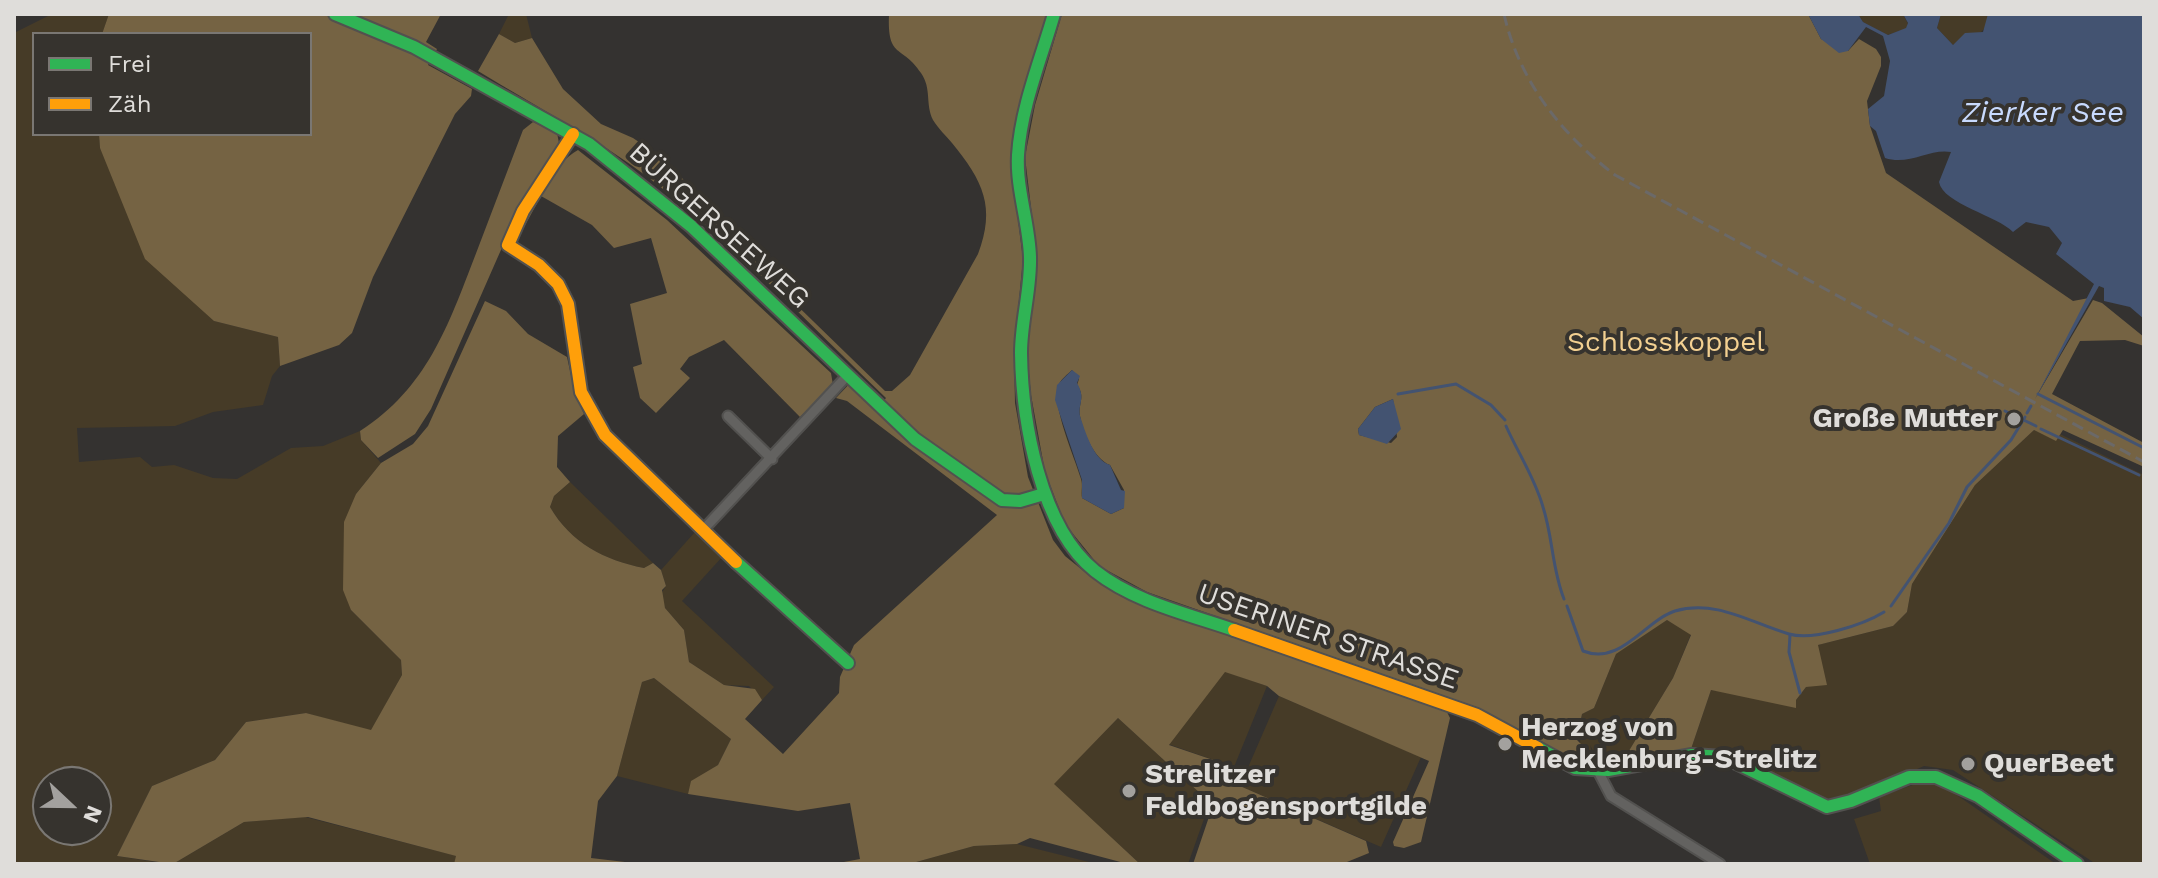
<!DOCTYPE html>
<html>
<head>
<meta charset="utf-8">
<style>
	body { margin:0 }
	#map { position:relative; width:2158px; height:878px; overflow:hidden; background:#343230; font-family:"Work Sans",sans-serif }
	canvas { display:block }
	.frame { position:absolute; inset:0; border:16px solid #dfddda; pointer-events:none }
	.legend { position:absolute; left:32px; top:32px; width:280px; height:104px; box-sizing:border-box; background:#36332e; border:2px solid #7a7773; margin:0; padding:10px 14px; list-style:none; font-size:24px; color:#dfddda }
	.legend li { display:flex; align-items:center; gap:16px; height:40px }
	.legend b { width:40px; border:2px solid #7a7773 }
	.north { position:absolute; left:32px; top:766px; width:80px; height:80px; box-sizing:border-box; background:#36332e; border:2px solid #7a7773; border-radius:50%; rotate:112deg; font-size:22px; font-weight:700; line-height:32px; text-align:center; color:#dfddda }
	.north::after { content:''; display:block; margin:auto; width:28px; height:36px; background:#a3a19e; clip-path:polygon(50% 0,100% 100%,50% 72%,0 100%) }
</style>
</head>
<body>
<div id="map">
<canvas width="2158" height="878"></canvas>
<div class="frame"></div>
<ul class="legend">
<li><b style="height:10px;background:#30b455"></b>Frei</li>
<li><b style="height:10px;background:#ff9f0a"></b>Zäh</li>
</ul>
<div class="north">N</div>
</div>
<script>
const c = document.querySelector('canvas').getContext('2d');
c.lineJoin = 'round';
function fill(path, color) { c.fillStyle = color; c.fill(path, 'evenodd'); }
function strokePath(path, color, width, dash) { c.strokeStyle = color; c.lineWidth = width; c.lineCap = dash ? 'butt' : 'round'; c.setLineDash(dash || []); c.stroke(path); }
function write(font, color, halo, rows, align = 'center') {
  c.font = font + ' "Work Sans",sans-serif'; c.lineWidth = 8; c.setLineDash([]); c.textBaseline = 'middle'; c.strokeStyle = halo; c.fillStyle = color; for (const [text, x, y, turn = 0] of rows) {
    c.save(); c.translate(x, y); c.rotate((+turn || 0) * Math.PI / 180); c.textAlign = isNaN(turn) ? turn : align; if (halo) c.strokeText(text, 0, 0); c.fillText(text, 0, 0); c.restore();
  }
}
fill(new Path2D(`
	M52,14l57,1 -7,19h-68v100h65l1,14 114,173 64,16 2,29 -8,10 -9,29 -50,7 -38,14 -98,2 2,34 61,-5 12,10 22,-2 39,13 24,1 54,-31 32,-2 37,-15 1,9 20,23 -25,31 -5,116 50,50 1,15 -31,56 -65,-18 -60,9 -31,38 -63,26 -35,70 51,8h-154v-831zM48,782h48v48h-48z
	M509,14h17l6,24 -17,5 -16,-9z
	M1858,14h45l5,10 -2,5 -19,6 -24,-13z
	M1941,14h47c2,23 -20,21 -35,31l-16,-17z
	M2034,430l22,10 4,-6 84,41v389h-48l-143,-94 -29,-4 -56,24 -42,9 -88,-43 -47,-7 20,-59 85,10 10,-13 10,-2 2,-40 75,-19 14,-14 5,-28 63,-99z
	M570,482l83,81 -9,5c-40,-8 -73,-25 -94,-61l4,-11z
	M695,532l28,24 -41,45 92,86 -12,13 -13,-14 -25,-1 -35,-23 -5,-32 -19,-22 -4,-14 5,-8 -5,-16z
	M1667,620l24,14 -18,44 -49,81 -24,5 -10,-19 5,19 -19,-3 3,-4 3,-43 12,-6 22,-54z
	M1225,671l42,15 -33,81 -66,-23z
	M654,678l77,61 -13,26 -26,16 -4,13 -71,-18 25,-94z
	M1279,696l142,61 -40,90 -141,-61z
	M1118,718l92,84 -22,62h-48l-87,-80z
	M1921,782l20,2 115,80h-186l-16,-45 27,-8 -2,-14z
	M305,817l152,39 -3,8h-281l71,-42z
	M1017,844l80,20h-188l65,-18z`), '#463b27');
fill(new Path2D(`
	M109,14h332l-15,28 11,7 -9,16 44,24 -1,7 -16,18 -82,163 -21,56 -13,12 -59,21 -2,-29 -64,-16 -69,-62 -45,-111 -1,-14h211v-100h-208z
	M889,14h158l-32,115 -4,36 12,94 -9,92 1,52 13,74 25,63 12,16 26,21 37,22 319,113 3,6 -29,124 -17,6 -10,-2 -1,-4 36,-81 -150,-65 -12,-10 -42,-14 -56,73 65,22 1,14 5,5 126,55 3,12 -27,11h-149l20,-59 -95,-87 -64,66 86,80h-12l-98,-26 -13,6 -43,2 -65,18h-76l27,-5 -10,-56 -52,8 -110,-17 3,-13 27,-16 13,-26 -77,-61 -12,4 -25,94 -19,25 -7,57 51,6h-188l2,-8 -148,-39 -64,5 -71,42 -56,-8 35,-70 63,-26 31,-38 60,-9 65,17 31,-55 -1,-15 -50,-50 -8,-20 1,-68 12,-28 25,-31 32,-19 15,-18 57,-125 21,10 22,23 39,23 8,37 9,20 -26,22 -1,31 13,15 -16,14 -4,11c21,36 54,53 94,61l9,-5 8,7 5,16 -4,4 3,18 19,22 5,32 35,23 31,4 7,11 -17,19 38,35 56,-61 1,-16 14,-32 143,-130 -150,-114 -11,-3 17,-18 28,24 5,-6c-77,-74 -152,-154 -237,-220 -53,-40 -114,-72 -171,-107l21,-37 16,9 17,-5 31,51 38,35 32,14 34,23 110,125 108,105h7l18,-16 68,-121c18,-47 5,-73 -26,-111 -6,-7 -14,-15 -19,-23 -8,-16 -1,-31 -12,-47 -19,-29 -34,-13 -32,-59z
	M1062,14h746l13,25 27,12 11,-12 17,10 5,8v9l-14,35 3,25 16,47 187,128 16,-3 -54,101 58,-99 9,3 42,34v9l-19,-6 -45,1 -28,53 92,49v24l-81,-37 -7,11 -22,-11 -59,55 -63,99 -5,28 -14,14 -75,19 9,40 -21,2 -10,13v8l-85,-18 -20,59 -67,10 49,-81 18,-43 -24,-15 -51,34 -22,54 -12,6 -5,26 5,5 -6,16 -97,-53 -332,-116 -48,-26 -34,-42 -20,-52 -14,-77 -4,-43 10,-94 -12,-101 10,-52zM1072,370l7,9 -2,6c9,12 1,18 3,31 3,16 14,43 30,49l14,25v18l-13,6 -29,-16c-1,-7 1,-13 -1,-19 -6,-21 -31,-76 -22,-95 2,-5 9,-10 13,-14zM1393,399l4,38 -6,6 -32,-8 -1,-6 17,-22z
	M533,122l24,11 2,10 -5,12 -50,88 -73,166 -16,25 -37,24 -17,-18 -1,-9c67,-43 88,-105 115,-175 16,-42 32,-84 48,-126z
	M578,150l89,70 164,153 2,12 -33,32 -76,-77 -35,17 -9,12 10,9 -34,35 -16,-15 -7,-31 9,-3 -12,-60 37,-11 -16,-55 -37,10 -22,-23 -51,-29 -24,44c4,-26 38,-78 61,-90z`), '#756343');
fill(new Path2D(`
	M1808,14h50l5,8 25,13 18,-7 2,-5 -5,-9h38l-4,14 16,17 12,-12 18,-1 5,-18h156v305l-14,-12 -26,-6v-13l-5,-2 -64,113 59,-115 -38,-30 6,-11 -13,-16 -23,-5 -13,10c-15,-16 -70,-28 -74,-50l12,-30c-21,-4 -42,14 -66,6l-9,-27 -6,-5 -2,-17 16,-13 6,-35 -7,-25 -17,-9 -18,24 -9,2 -18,-14z
	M1072,370l8,6 -3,7c10,17 -1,22 4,36 5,15 13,41 29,46l11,25 4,1 -1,17 -13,6 -29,-16v-18l-27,-80 2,-15z
	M1393,399l8,30 -14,15 -28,-9 -1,-6 17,-22z`), '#435371');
strokePath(new Path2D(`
	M1398,394l58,-10 35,21 14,15
	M2038,394l106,54
	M2005,411l31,15
	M2027,413l4,-7
	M1506,426c12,27 29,52 37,81 10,31 9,62 21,92
	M2041,429l98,46
	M1567,606l16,45c38,15 61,-30 92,-40 41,-12 76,12 114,23 24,7 74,-9 95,-22
	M1891,606l58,-83 18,-36 44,-47 14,-23
	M1790,635l-1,17 11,41`), '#435371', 3);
const street = new Path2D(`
	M728,416l44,43
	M703,530l143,-153
	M1598,771l13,25 109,68`);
const fast = new Path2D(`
	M335,14l79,33 175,97 102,82 224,213 87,61 18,1 24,-7
	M1054,14c-13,45 -33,93 -36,141 -2,33 11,68 12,102 1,32 -9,64 -9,96 1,68 19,174 74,218 39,31 93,43 139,59
	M736,562l112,101
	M1538,748l37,20 33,2 84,-15 32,2 103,50 24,-6 58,-24h27l42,19 99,68`);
const slow = new Path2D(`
	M573,134l-50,77 -15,34 31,20 19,19 10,20 13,88 24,43 131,127
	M1234,630l243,85 61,33`);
strokePath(street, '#52514f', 13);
strokePath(fast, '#52514f', 16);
strokePath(slow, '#52514f', 16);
strokePath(street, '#636260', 9);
strokePath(fast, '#30b455', 12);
strokePath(slow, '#ff9f0a', 12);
strokePath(new Path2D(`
	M1504,14c15,67 58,121 111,161l529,287`), '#6b6968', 3, [12, 6]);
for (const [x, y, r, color] of [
	[2014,419,8,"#a3a19e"],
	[1505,744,8,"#a3a19e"],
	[1968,764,8,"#a3a19e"],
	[1129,791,8,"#a3a19e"]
]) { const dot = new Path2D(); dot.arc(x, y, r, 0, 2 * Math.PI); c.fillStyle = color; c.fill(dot); strokePath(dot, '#36332e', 3); }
write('28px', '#dfddda', '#36332e', [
	["BÜRGERSEEWEG",719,226,42],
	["USERINER STRASSE",1328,637,19]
]);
write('28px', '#f3d091', '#36332e', [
	["Schlosskoppel",1666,343]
]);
write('bold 28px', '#dfddda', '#36332e', [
	["Große Mutter",1998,419,"right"],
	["Herzog von",1521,728],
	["Mecklenburg-Strelitz",1521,760],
	["QuerBeet",1984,764],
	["Strelitzer",1145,775],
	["Feldbogensportgilde",1145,807]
], 'left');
write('italic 30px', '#c8dafe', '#36332e', [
	["Zierker See",2043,113]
]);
</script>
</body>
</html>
